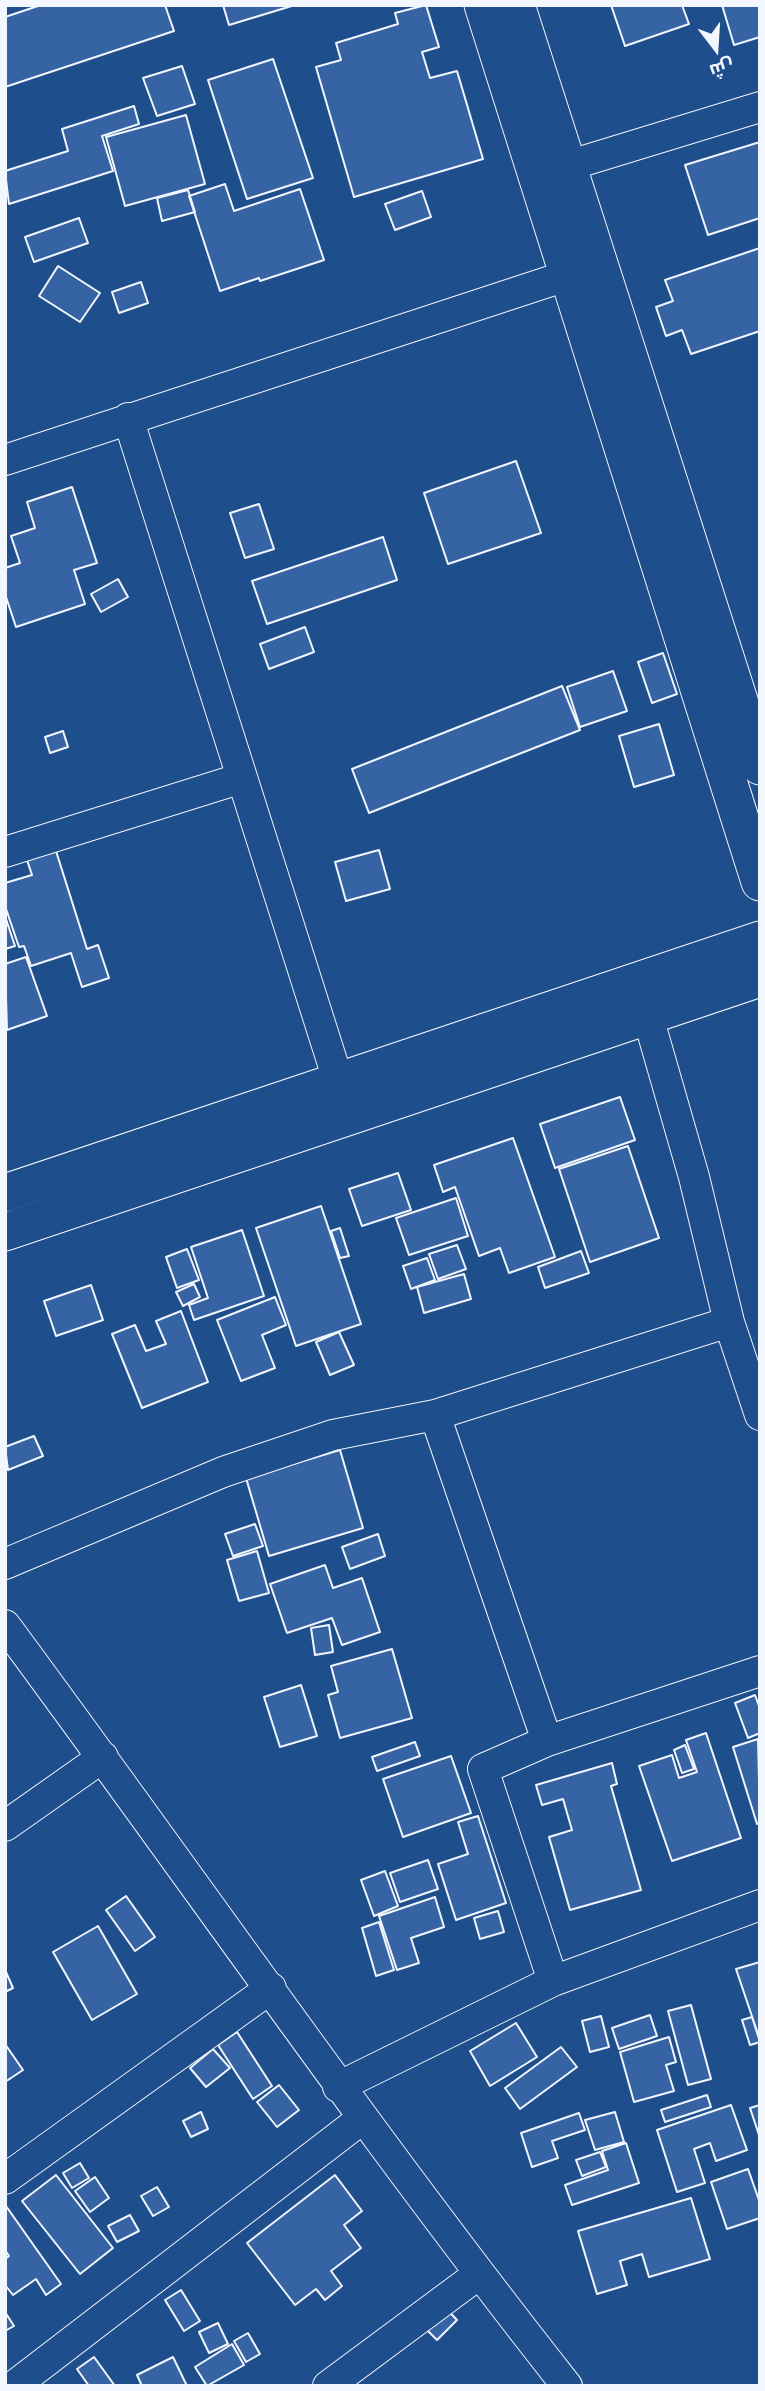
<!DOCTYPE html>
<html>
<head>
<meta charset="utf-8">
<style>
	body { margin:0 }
	#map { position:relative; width:765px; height:2391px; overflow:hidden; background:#1f4e8c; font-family:Barlow,Cairo,sans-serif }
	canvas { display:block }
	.frame { position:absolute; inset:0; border:7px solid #f2f6ff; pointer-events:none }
	.north { position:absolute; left:681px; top:14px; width:70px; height:70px; -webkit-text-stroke:5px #1f4e8c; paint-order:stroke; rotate:163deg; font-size:19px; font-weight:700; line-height:28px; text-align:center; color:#f2f6ff }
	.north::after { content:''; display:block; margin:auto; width:24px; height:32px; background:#f2f6ff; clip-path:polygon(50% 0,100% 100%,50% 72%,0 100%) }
</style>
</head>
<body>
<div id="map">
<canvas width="765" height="2391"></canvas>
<div class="frame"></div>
<div class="north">ش</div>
</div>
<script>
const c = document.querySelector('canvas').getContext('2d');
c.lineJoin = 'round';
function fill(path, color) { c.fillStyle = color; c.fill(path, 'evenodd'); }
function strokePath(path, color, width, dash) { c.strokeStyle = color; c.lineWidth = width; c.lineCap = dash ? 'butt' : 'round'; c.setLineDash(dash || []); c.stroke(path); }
const building = new Path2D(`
	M41,5h124l9,26 -169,56v-70z
	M223,5h72l-66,20z
	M426,5l13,42 -17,5 8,26 27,-7 26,88 -129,38 -38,-130 25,-7 -5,-17 62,-19 -3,-11z
	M611,5h71l7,19 -64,22z
	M722,5h38v32l-26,8z
	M273,59l40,119 -66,21 -39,-119z
	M182,66l13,38 -38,12 -14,-38z
	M134,106l5,18 -37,12 11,35 -104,33 -4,-33 63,-20 -6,-22z
	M186,115l19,69 -80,22 -19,-69z
	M760,142v76l-52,17 -23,-70z
	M225,184l9,27 66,-22 24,71 -64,21 -1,-3 -39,13 -31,-95z
	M188,190l7,22 -33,9 -5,-23z
	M422,191l9,26 -36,13 -10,-26z
	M79,218l9,25 -54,19 -9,-25z
	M760,248v83l-69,23 -9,-24 -16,6 -10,-29 17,-6 -8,-21z
	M58,266l42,27 -20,29 -41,-26z
	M141,282l7,21 -29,10 -7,-21z
	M516,461l25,72 -93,31 -24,-71z
	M72,487l25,76 -23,7 11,34 -69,23 -11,-33v-26l15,-5 -9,-27 24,-8 -8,-26z
	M259,504l15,45 -29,9 -15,-45z
	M383,537l14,43 -130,44 -15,-43z
	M118,579l10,18 -27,15 -10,-18z
	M305,627l9,25 -45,17 -9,-25z
	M663,653l14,41 -25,9 -14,-41z
	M613,671l14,40 -47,16 -13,-40z
	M562,686l18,44 -211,83 -17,-44z
	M659,724l15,51 -40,12 -15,-51z
	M63,731l5,16 -18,6 -5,-16z
	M379,850l11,39 -44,12 -11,-39z
	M56,851l31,98 11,-4 11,33 -27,9 -11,-34 -40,13 -7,-20 -5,1 -14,-41v-23l27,-8 -5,-15z
	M5,916l10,30 -10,3z
	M26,957l21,59 -40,14 -2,-66z
	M620,1097l15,43 -80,28 -15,-44z
	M513,1138l42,119 -46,16 -9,-25 -21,8 -24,-69 -12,5 -9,-27z
	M628,1146l31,92 -69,24 -31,-93z
	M398,1173l13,37 -49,16 -13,-37z
	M456,1198l12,38 -59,19 -13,-37z
	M321,1206l40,118 -65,22 -40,-118z
	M340,1228l9,28 -9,2 -9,-27z
	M242,1230l22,66 -70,24 -5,-15 19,-7 -17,-51z
	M457,1245l9,24 -28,10 -9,-25z
	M187,1249l12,31 -22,8 -11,-31z
	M581,1251l8,22 -44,15 -7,-21z
	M427,1258l8,22 -24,9 -8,-23z
	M464,1274l7,25 -47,14 -7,-26z
	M194,1284l6,13 -17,9 -7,-14z
	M91,1285l12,35 -47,16 -12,-35z
	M275,1297l11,28 -24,10 13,33 -34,13 -24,-61z
	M181,1311l27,71 -66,26 -30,-74 23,-9 11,26 20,-7 -10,-23z
	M339,1332l15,33 -24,10 -14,-33z
	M34,1436l9,20 -35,14 -3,-23z
	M340,1450l23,78 -94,28 -23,-78z
	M255,1524l8,22 -30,10 -8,-22z
	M378,1534l7,22 -35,13 -8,-22z
	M257,1551l12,42 -30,8 -12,-41z
	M325,1565l8,23 29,-10 18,54 -38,13 -10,-27 -45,15 -17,-49z
	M329,1625l4,27 -18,3 -4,-27z
	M392,1649l20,69 -72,20 -12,-43 10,-3 -7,-26z
	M301,1685l16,51 -37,11 -16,-50z
	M755,1695l5,14v24l-12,5 -13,-35z
	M706,1733l35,105 -69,23 -33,-95 33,-11 7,23 18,-6 -11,-32z
	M758,1739l2,84 -3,1 -24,-77z
	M415,1742l5,14 -43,15 -5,-14z
	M685,1745l9,24 -12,4 -8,-23z
	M451,1756l20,57 -68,24 -20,-58z
	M612,1763l5,21 -6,2 30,104 -71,20 -21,-73 23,-7 -9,-31 -21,6 -6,-20z
	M478,1816l28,87 -50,17 -18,-56 30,-10 -10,-32z
	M428,1860l10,29 -38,13 -10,-29z
	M385,1871l13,35 -24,10 -13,-36z
	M126,1896l29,41 -20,14 -29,-41z
	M435,1897l9,30 -33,11 8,25 -22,7 -18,-54z
	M498,1911l6,21 -24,7 -6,-21z
	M379,1922l15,48 -18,6 -14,-48z
	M98,1926l39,68 -45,26 -39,-68z
	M760,1962v78l-24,-71z
	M6,1972l7,16 -8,4v-19z
	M691,2005l20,74 -23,6 -20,-74z
	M650,2015l7,21 -38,13 -7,-21z
	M601,2016l8,31 -19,5 -8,-31z
	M752,2017l8,25 -10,3 -8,-25z
	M516,2023l21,34 -47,29 -20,-35z
	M237,2032l35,54 -19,13 -35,-54z
	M669,2037l7,25 -10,3 8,26 -40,11 -14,-50z
	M5,2044l18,26 -18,12z
	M561,2047l16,20 -57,42 -15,-21z
	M213,2049l17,19 -24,19 -16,-19z
	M279,2085l20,25 -22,17 -20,-25z
	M707,2095l4,12 -46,15 -4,-12z
	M731,2105l16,45 -31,11 -6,-18 -16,6 11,34 -28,9 -20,-62z
	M760,2105v33l-10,-30z
	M201,2112l7,17 -17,8 -8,-16z
	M615,2112l9,30 -29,8 -10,-30z
	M579,2113l6,17 -33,11 6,17 -26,9 -11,-34z
	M626,2143l13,40 -67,22 -7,-20 43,-15 -6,-19z
	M600,2152l6,15 -24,9 -6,-16z
	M80,2163l9,15 -17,10 -9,-15z
	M748,2169l12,34v15l-33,11 -16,-47z
	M56,2175l57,73 -33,26 -58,-73z
	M335,2175l27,36 -18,14 17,23 -30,23 11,15 -17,14 -9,-11 -21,16 -48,-62z
	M95,2177l14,21 -19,14 -15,-21z
	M157,2187l12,20 -16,9 -12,-20z
	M691,2198l19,61 -61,18 -7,-23 -22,7 7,24 -30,9 -19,-63z
	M6,2206l55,78 -15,11 -10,-16 -23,16 -8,-10v-26l4,-3 -4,-6z
	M130,2215l9,16 -22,11 -9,-16z
	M181,2290l19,31 -16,10 -19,-31z
	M440,2302l17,18 -20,20 -18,-18z
	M5,2312l9,14 -9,5z
	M218,2323l10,21 -19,9 -10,-21z
	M248,2333l12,21 -14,8 -12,-21z
	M232,2344l12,21 -37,21 -12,-19z
	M94,2357l21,29h-26l-12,-17z
	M173,2357l14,29h-45l-5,-11z`);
fill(building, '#3563a3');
strokePath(building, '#f2f6ff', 2);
const minor = new Path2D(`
	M567,166l193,-59
	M128,418l210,662
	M5,460l564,-185
	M5,852l237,-74
	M648,1017l46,160 35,145 31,93
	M435,1415l112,326
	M5,1564l218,-92 110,-37 102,-20 294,-93
	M5,1625c188,254 366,513 562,761
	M5,1826l98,-69
	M553,1981l-70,-212 64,-28 213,-70
	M338,2087l215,-106 207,-76
	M5,2179l266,-191
	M14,2386l349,-268
	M328,2386l151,-112`);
const tertiary = new Path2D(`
	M483,5l277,877
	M516,5l244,761
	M5,1193l755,-253
	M5,1232l755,-254`);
strokePath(minor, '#f2f6ff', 32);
strokePath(tertiary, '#f2f6ff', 39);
strokePath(minor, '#1f4e8c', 30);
strokePath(tertiary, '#1f4e8c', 37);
</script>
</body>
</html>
